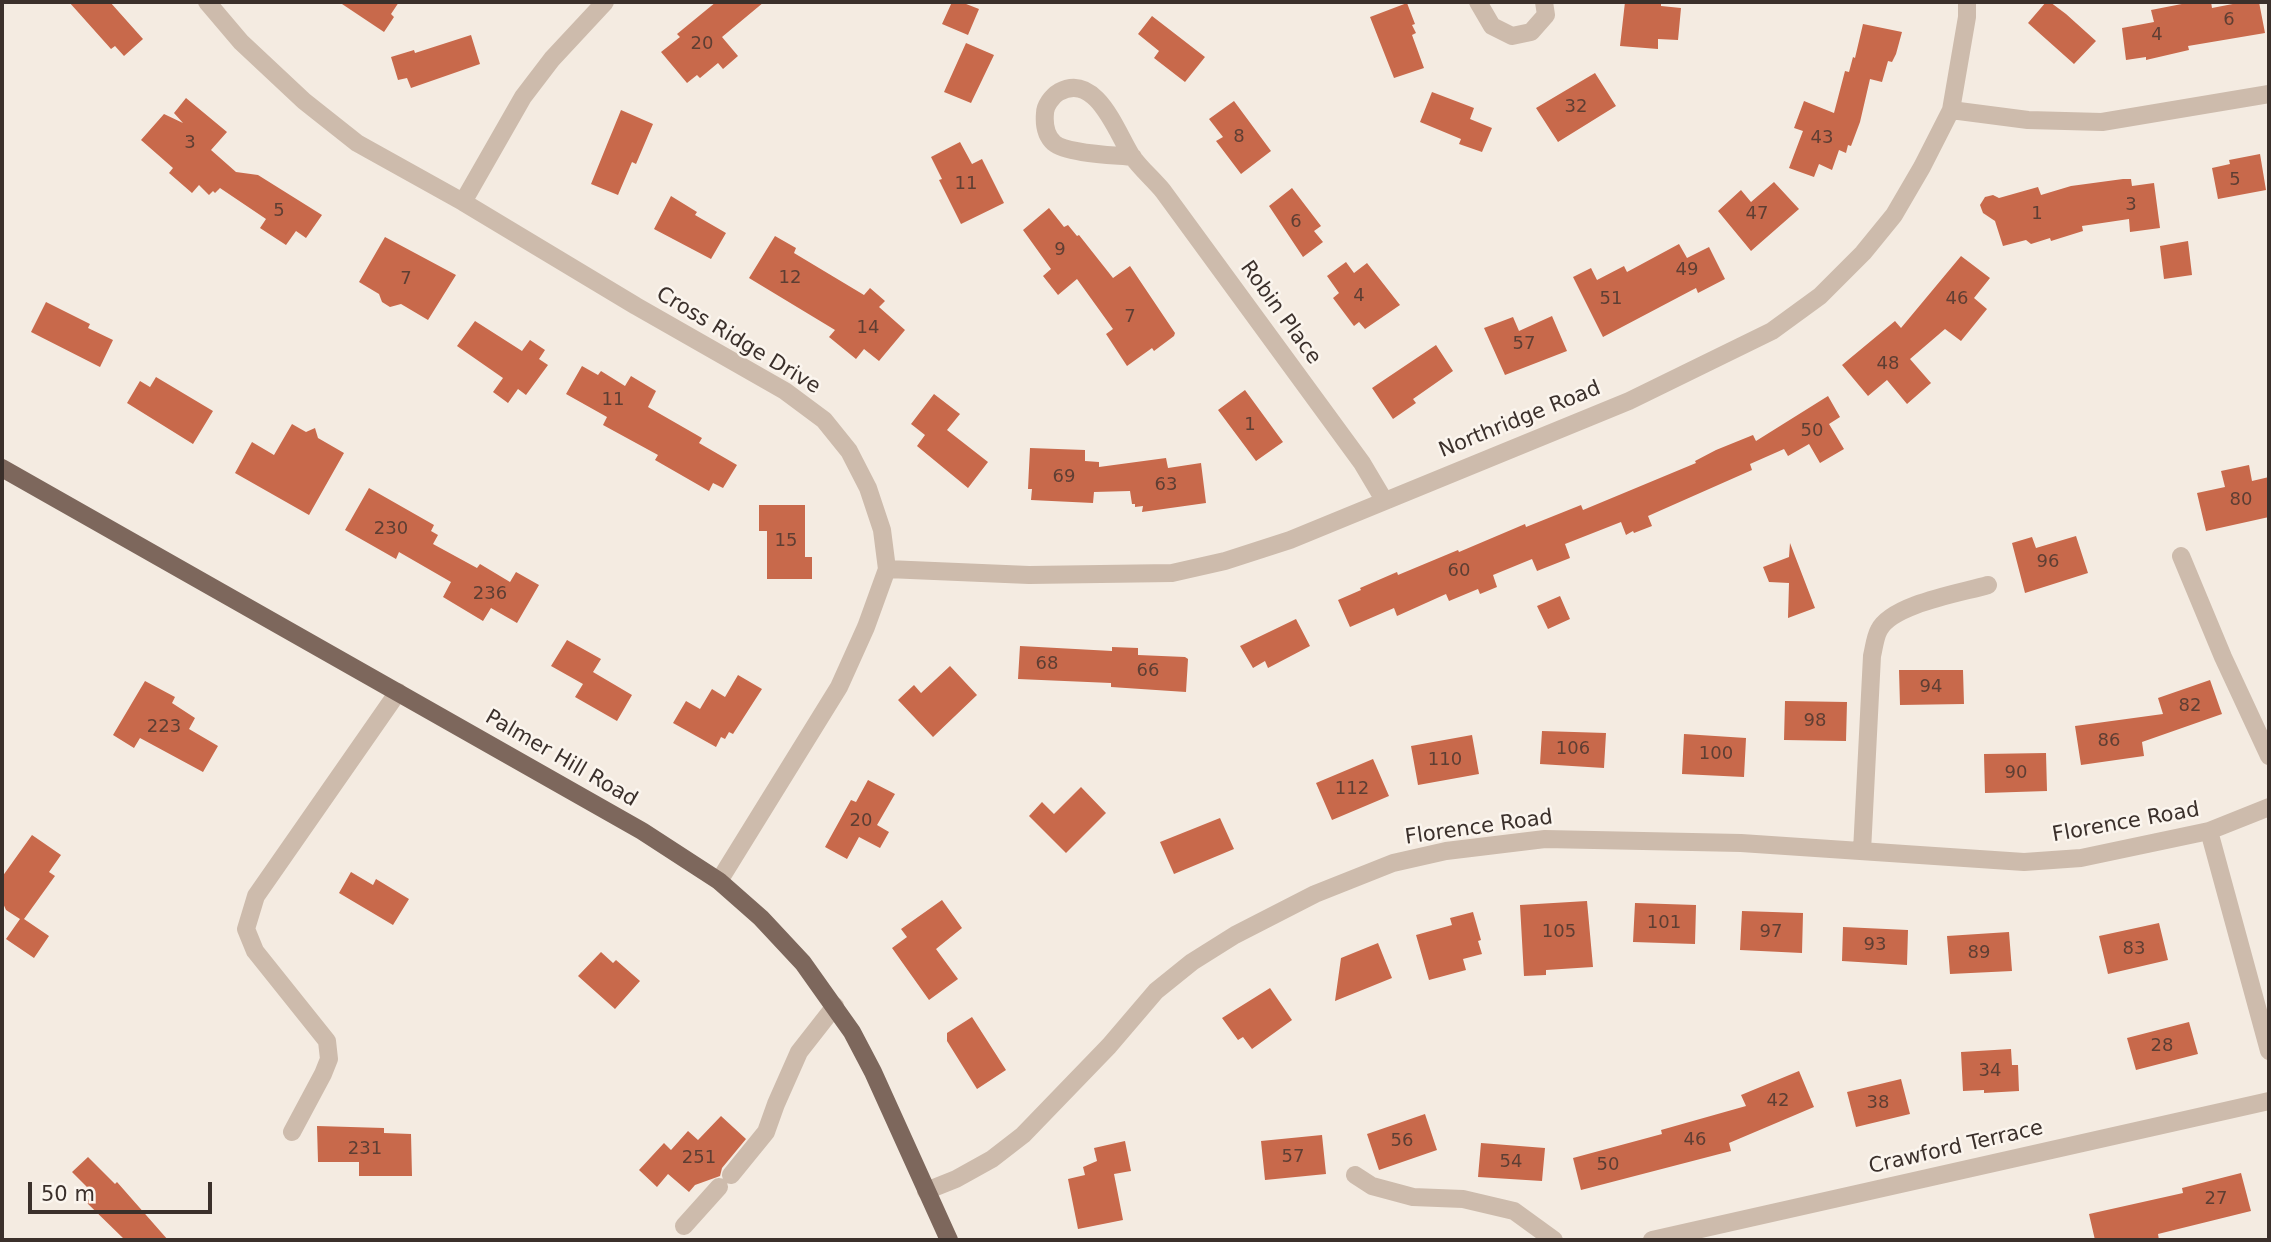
<!DOCTYPE html>
<html>
<head>
<meta charset="utf-8">
<style>
	body { margin:0 }
	#map { position:relative; width:2271px; height:1242px; overflow:hidden; background:#f4ebe1; font-family:"DejaVu Sans",sans-serif }
	canvas { display:block }
	.frame { position:absolute; inset:0; border:4px solid #3b302b; pointer-events:none }
	.scale { position:absolute; left:28px; top:1182px; width:184px; height:32px; box-sizing:border-box; border:4px solid #3b302b; border-top:0; padding-left:9px; font-size:21px; line-height:24px; white-space:nowrap; color:#3b302b; -webkit-text-stroke:5px #fbf5ee; paint-order:stroke }
</style>
</head>
<body>
<div id="map">
<canvas width="2271" height="1242"></canvas>
<div class="frame"></div>
<div class="scale">50 m</div>
</div>
<script>
const c = document.querySelector('canvas').getContext('2d');
c.lineJoin = 'round';
function fill(path, color) { c.fillStyle = color; c.fill(path, 'evenodd'); }
function strokePath(path, color, width, dash) { c.strokeStyle = color; c.lineWidth = width; c.lineCap = dash ? 'butt' : 'round'; c.setLineDash(dash || []); c.stroke(path); }
function write(font, color, halo, rows, align = 'center') {
  c.font = font + ' "DejaVu Sans",sans-serif'; c.lineWidth = 5; c.setLineDash([]); c.textBaseline = 'middle'; c.strokeStyle = halo; c.fillStyle = color; for (const [text, x, y, turn = 0] of rows) {
    c.save(); c.translate(x, y); c.rotate((+turn || 0) * Math.PI / 180); c.textAlign = isNaN(turn) ? turn : align; if (halo) c.strokeText(text, 0, 0); c.fillText(text, 0, 0); c.restore();
  }
}
fill(new Path2D(`
	M69,2h41l33,37 -19,17 -9,-10 -4,3z
	M339,2h60l-8,12 3,3 -10,15z
	M716,2h48l-42,35 16,19 -15,13 -5,-6 -18,15 -3,-3 -10,8 -26,-31 19,-15 -3,-3z
	M952,2h9l18,7 -11,26 -26,-11z
	M1625,2h36v4l20,2 -3,32 -20,-1v10l-38,-3z
	M2046,2h4l16,12 30,27 -22,23 -46,-41z
	M2192,2h19l1,6 31,-6h16l6,31 -77,13 1,4 -43,10v-3l-20,3 -4,-32 32,-6 -3,-12z
	M1407,3l8,21 -3,1 4,8 -4,2 12,33 -30,10 -24,-61z
	M1152,16l53,41 -20,25 -31,-24 5,-7 -21,-17z
	M1863,24l39,8 -6,22 -4,8 -4,-1 -6,21 -12,-3 -10,43 -9,24 -3,-1 -2,8 -7,-3 -7,20 -13,-6 -5,13 -25,-9 14,-37 -9,-3 10,-27 30,12 11,-42 4,1 4,-15 2,1z
	M471,35l9,29 -69,24 -4,-10 -9,2 -7,-23 23,-7 1,3z
	M966,43l28,12 -23,48 -27,-11z
	M1595,73l21,33 -58,36 -22,-34z
	M1432,92l42,16 -4,11 22,9 -10,24 -23,-8 2,-5 -41,-17z
	M186,98l41,34 -16,18 25,22 22,3 64,40 -16,23 -10,-7 -10,14 -26,-17 6,-9 -46,-31 -5,5 -2,-2 -4,4 -10,-10 -7,8 -23,-20 4,-5 -32,-28 23,-26 19,9 -9,-10z
	M1234,101l37,50 -30,23 -25,-33 7,-4 -14,-18z
	M621,110l32,14 -17,40 -4,-2 -14,33 -27,-11z
	M960,142l12,22 10,-5 22,44 -43,21 -22,-44 3,-1 -11,-22z
	M2260,154l6,36 -48,9 -6,-31 18,-4 -1,-4z
	M2123,179h8l1,7 22,-3 6,45 -30,4 -1,-13 -47,7 1,5 -32,10 -1,-3 -19,6 -5,-4 -23,6 -8,-25 -12,-8 -3,-8 5,-8 8,-2 6,3 39,-11 3,8 30,-9z
	M1774,182l25,27 -48,42 -33,-40 23,-21 10,12z
	M1292,188l29,38 -7,5 9,11 -20,15 -34,-51z
	M671,196l26,16 -2,3 31,18 -15,26 -57,-30z
	M1049,208l15,19 4,-2 9,11 2,-1 34,43 17,-12 45,67 -1,3 -20,15 -2,-3 -25,18 -21,-32 7,-5 -36,-50 -19,16 -15,-19 8,-7 -28,-39z
	M775,236l21,12 -2,5 70,42 6,-7 15,13 -6,6 26,23 -26,31 -15,-12 -8,10 -27,-22 6,-7 -86,-52z
	M385,237l71,38 -28,45 -27,-16 -11,3 -8,-5 -3,-8 -20,-12z
	M2188,241l4,34 -28,4 -4,-33z
	M1679,244l8,14 22,-11 16,32 -27,14 -2,-5 -93,49 -30,-60 18,-9 6,12 27,-14 3,6z
	M1961,256l29,22 -16,20 13,11 -26,32 -16,-12 -35,30 21,24 -24,21 -20,-24 -19,16 -26,-31 53,-44 6,7z
	M1346,262l8,11 13,-10 33,42 -35,24 -6,-7 -5,4 -21,-28 6,-5 -12,-17z
	M46,302l44,22 -2,4 25,12 -13,27 -69,-35z
	M1552,316l15,35 -62,24 -21,-47 29,-11 6,14z
	M475,321l47,30 8,-11 15,10 -6,9 9,6 -22,30 -8,-6 -10,14 -15,-11 10,-14 -46,-32z
	M1436,345l17,26 -40,28 3,4 -23,16 -21,-31z
	M582,366l16,9 3,-4 24,15 6,-10 25,15 -8,16 54,31 -3,5 38,22 -14,23 -10,-5 -4,8 -54,-31 3,-5 -55,-30 4,-8 -41,-23z
	M156,377l57,34 -20,33 -66,-41 13,-22 10,6z
	M1245,390l38,52 -27,19 -38,-51z
	M934,394l26,20 -13,16 41,32 -20,26 -51,-42 8,-11 -14,-11z
	M1828,396l12,21 -11,7 15,25 -24,14 -11,-19 -21,12 -4,-7 -34,15 2,6 -104,46 4,10 -18,7 -1,-2 -7,4 -5,-13 -56,22 5,14 -33,13 -5,-12 -39,16 4,12 -17,7 -2,-5 -29,12 -3,-7 -49,22 -3,-8 -44,19 -12,-27 23,-10 -1,-2 37,-16 1,3 60,-25 1,2 66,-28 1,3 55,-22 2,5 113,-47 -1,-2 21,-11 37,-15 3,6z
	M292,424l14,8 9,-4 3,10 26,15 -35,62 -74,-42 17,-31 22,13z
	M1030,448l55,2v11l14,1v5l67,-9 2,10 33,-5 5,40 -64,9 1,-6 -8,1v-3h-3l-2,-13 -36,1 -1,11 -62,-3 1,-11h-4z
	M2249,465l3,16 17,-4v40l-63,14 -9,-38 28,-6 -4,-16z
	M369,488l65,37 -3,6 7,4 -5,9 44,24 3,-4 30,18 6,-10 23,13 -22,38 -26,-15 -8,13 -40,-24 8,-15 -52,-30 -3,7 -51,-29z
	M759,505h46v52h7v22h-45v-48h-8z
	M2076,536l12,37 -63,20 -13,-50 20,-6 4,11z
	M1790,543l25,65 -27,10 1,-35 -20,-1 -6,-15 26,-10z
	M1560,596l10,23 -22,10 -11,-23z
	M1296,619l14,27 -42,22 -3,-7 -12,7 -13,-22z
	M567,640l34,19 -8,13 39,23 -15,26 -42,-24 8,-13 -32,-18z
	M1020,646l92,5v-4l26,1v7l47,2 3,2 -2,33 -75,-5v-4l-93,-4z
	M950,666l27,29 -44,42 -35,-37 16,-15 7,8z
	M1899,670h64l1,34 -64,1z
	M738,675l24,14 -29,45 -4,-2 -4,7 -4,-2 -5,10 -43,-24 13,-22 14,8 12,-20 13,8z
	M2210,680l12,34 -80,28 2,14 -63,9 -6,-39 88,-12 -5,-16z
	M145,681l30,16 -3,6 23,15 -6,11 29,17 -15,26 -63,-34 -6,10 -21,-13z
	M1785,701l62,1 -1,39 -62,-1z
	M1542,731l64,2 -2,35 -64,-4z
	M1684,734l62,4 -2,39 -62,-3z
	M1472,735l7,39 -61,11 -7,-39z
	M2046,753l1,38 -62,2 -1,-39z
	M1373,759l16,37 -57,24 -16,-37z
	M868,780l27,14 -18,31 12,7 -9,16 -21,-11 -12,22 -22,-12 26,-47 5,2z
	M1081,787l25,26 -40,40 -37,-37 13,-14 12,12z
	M1220,818l14,31 -60,25 -14,-32z
	M32,835l29,20 -12,17 6,4 -31,43 25,17 -15,22 -28,-19 14,-20 -14,-9 -4,-9v-24z
	M351,872l22,13 3,-6 33,20 -16,26 -54,-32z
	M942,900l20,28 -26,21 22,30 -29,21 -37,-52 15,-11 -6,-8z
	M1587,901l6,66 -47,3v5l-22,1 -4,-71z
	M1635,903l61,2 -1,39 -62,-2z
	M1742,911l61,2 -1,40 -62,-3z
	M1473,912l8,28 -3,1 4,13 -19,5 3,11 -37,10 -13,-45 36,-10 -2,-7z
	M2159,923l9,37 -60,14 -9,-38z
	M1843,927l65,3 -1,35 -65,-4z
	M2009,932l3,39 -62,3 -3,-38z
	M1378,943l14,35 -57,23 6,-43z
	M601,952l12,11 3,-3 24,21 -25,28 -37,-33z
	M1270,988l22,32 -40,29 -9,-12 -5,3 -16,-22z
	M972,1017l34,53 -29,19 -30,-48v-8z
	M2189,1022l9,32 -62,16 -9,-32z
	M2011,1049l1,16h6l1,26 -35,2v-3l-21,1 -2,-39z
	M1799,1071l15,36 -85,36 2,8 -150,39 -8,-32 89,-24 -1,-4 85,-24 -5,-11z
	M1901,1079l9,35 -54,13 -9,-35z
	M1425,1114l12,36 -58,20 -12,-36z
	M721,1116l25,23 -24,29 -2,8 -25,9 -6,7 -21,-18 -11,13 -18,-17 25,-27 7,7 17,-19 10,9z
	M317,1126l67,2v5l27,1 1,42h-53v-14h-41z
	M1322,1135l4,39 -61,6 -4,-39z
	M1125,1141l6,30 -17,3 9,46 -45,9 -10,-50 17,-4 -2,-8 14,-6 -3,-13z
	M1481,1143l64,5 -3,33 -64,-4z
	M88,1157l27,27 2,-2 51,58h-43l-39,-38 5,-5 -7,-7 3,-3 -15,-15z
	M2241,1173l10,38 -93,23 1,6h-64l-6,-26 94,-21 -1,-5z`), '#c8694b');
strokePath(new Path2D(`
	M207,2l34,40 63,59 53,42 106,59 173,104 149,85 39,29 25,31 19,37 14,42 5,39 -21,58 -27,60 -120,194
	M1478,2l14,24 20,10 19,-4 15,-17 -2,-13
	M1951,110l77,10 74,2 167,-28
	M1133,157c-18,-2 -66,-3 -79,-14 -9,-8 -10,-19 -9,-30 0,-7 7,-17 14,-21 37,-20 57,39 72,63 9,13 22,24 32,36l199,272 22,37
	M463,202l60,-105 29,-38 53,-57
	M2181,556l42,101 46,99
	M887,569l142,6 143,-2 53,-12 65,-21 339,-139 143,-70 48,-35 43,-43 31,-38 28,-48 29,-57 16,-93v-15
	M2209,831l60,220
	M1862,851l10,-195c2,-8 3,-19 7,-26 13,-26 82,-37 109,-45
	M292,1132l31,-58 6,-15 -2,-18 -72,-90 -9,-22 10,-33 142,-204
	M731,1175l35,-43 10,-28 23,-52 36,-46
	M1355,1175l17,11 41,11 50,2 51,12 40,29
	M926,1191l30,-12 36,-20 31,-24 86,-89 47,-55 36,-29 43,-27 80,-41 78,-31 53,-12 99,-12 196,4 283,19 57,-4 128,-27 60,-24
	M684,1226l35,-39
	M1652,1240l617,-139`), '#cdbbac', 18);
strokePath(new Path2D(`
	M2,468l640,363 77,50 42,37 42,45 49,69 21,40 76,168`), '#7d675c', 18);
write('18px', '#5e3e33', null, [
	["6",2229,20],
	["4",2157,35],
	["20",702,44],
	["32",1576,107],
	["8",1239,137],
	["43",1822,138],
	["3",190,143],
	["5",2235,180],
	["11",966,184],
	["3",2131,205],
	["5",279,211],
	["47",1757,214],
	["1",2037,214],
	["6",1296,222],
	["9",1060,250],
	["49",1687,270],
	["12",790,278],
	["7",406,279],
	["4",1359,296],
	["51",1611,299],
	["46",1957,299],
	["7",1130,317],
	["14",868,328],
	["57",1524,344],
	["48",1888,364],
	["11",613,400],
	["1",1250,425],
	["50",1812,431],
	["69",1064,477],
	["63",1166,485],
	["80",2241,500],
	["230",391,529],
	["15",786,541],
	["96",2048,562],
	["60",1459,571],
	["236",490,594],
	["68",1047,664],
	["66",1148,671],
	["94",1931,687],
	["82",2190,706],
	["98",1815,721],
	["223",164,727],
	["86",2109,741],
	["106",1573,749],
	["100",1716,754],
	["110",1445,760],
	["90",2016,773],
	["112",1352,789],
	["20",861,821],
	["101",1664,923],
	["105",1559,932],
	["97",1771,932],
	["93",1875,945],
	["83",2134,949],
	["89",1979,953],
	["28",2162,1046],
	["34",1990,1071],
	["42",1778,1101],
	["38",1878,1103],
	["46",1695,1140],
	["56",1402,1141],
	["231",365,1149],
	["57",1293,1157],
	["251",699,1158],
	["54",1511,1162],
	["50",1608,1165],
	["27",2216,1199]
]);
write('21px', '#3b302b', '#fbf5ee', [
	["Robin Place",1280,313,54],
	["Cross Ridge Drive",738,341,31],
	["Northridge Road",1520,420,-22],
	["Palmer Hill Road",561,759,30],
	["Florence Road",2126,823,-10],
	["Florence Road",1479,828,-8],
	["Crawford Terrace",1956,1148,-13]
]);
</script>
</body>
</html>
